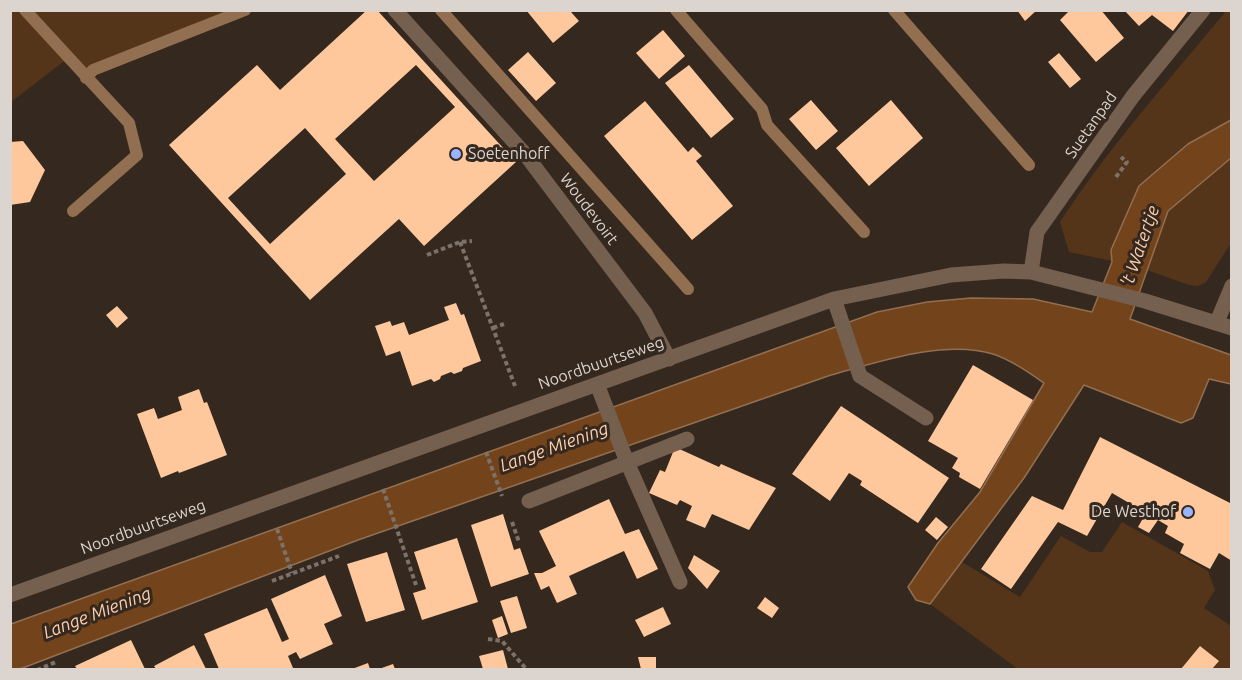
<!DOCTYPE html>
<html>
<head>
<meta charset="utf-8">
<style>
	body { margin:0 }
	#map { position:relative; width:1242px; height:680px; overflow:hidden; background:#34281f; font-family:Ubuntu,sans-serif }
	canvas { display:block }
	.frame { position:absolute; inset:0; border:12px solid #dcd4ce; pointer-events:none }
</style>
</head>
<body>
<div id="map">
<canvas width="1242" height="680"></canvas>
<div class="frame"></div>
</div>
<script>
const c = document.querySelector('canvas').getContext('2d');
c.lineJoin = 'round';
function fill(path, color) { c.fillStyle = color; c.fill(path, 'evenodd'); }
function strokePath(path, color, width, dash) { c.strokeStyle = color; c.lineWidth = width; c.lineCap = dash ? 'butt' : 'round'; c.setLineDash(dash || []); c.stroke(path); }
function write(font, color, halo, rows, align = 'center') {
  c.font = font + ' Ubuntu,sans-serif'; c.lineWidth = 6; c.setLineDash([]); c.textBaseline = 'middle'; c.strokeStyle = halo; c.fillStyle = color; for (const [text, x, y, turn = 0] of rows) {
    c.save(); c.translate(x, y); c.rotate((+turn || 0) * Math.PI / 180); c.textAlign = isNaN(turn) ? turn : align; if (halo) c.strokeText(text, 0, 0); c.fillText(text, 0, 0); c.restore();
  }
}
fill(new Path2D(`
	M11,10h234v1l-152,59 -30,-8 -52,40z
	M1226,11h5v109l-43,24 -76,117 -43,-9 -9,-30c48,-74 110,-143 166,-211z
	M1231,158v85l-25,39 -8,4 -9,-1 -42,-15 21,-59z
	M1122,522l86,49 7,19 -11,18 27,18v43h-213l-88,-65 32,-42 58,35 41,-61 29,16h12z`), '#55351a');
const water = new Path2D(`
	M1231,120v38l-63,53 -38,108 101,36v29l-22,-5 -16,39 -12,5 -97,-38 -60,93 -94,126 -14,-4 -8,-13 30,-44 42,-51 64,-109c-16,-11 -33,-23 -51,-29 -49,-15 -115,8 -162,21l-473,165 -338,129 -9,1v-46l866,-312 50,-10 44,-4 62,1 59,13 20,-50 -1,-12 28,-64 49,-42z`);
fill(water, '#73441b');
strokePath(water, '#926f51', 1.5);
strokePath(new Path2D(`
	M25,10l104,113 8,32 -64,56
	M441,10l247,279
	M676,10l86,99 5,16 97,107
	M894,10l135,155
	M86,78l7,-8 152,-60`), '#926f51', 12);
fill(new Path2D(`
	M367,10h10l139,152 -92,84 -25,-27 -89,81 -141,-155 88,-80 23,25zM416,65l39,42 -81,74 -39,-42zM305,128l41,46 -76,70 -42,-46z
	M526,10h46l-1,2 8,9 -26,22z
	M1017,10h20l-12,11z
	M1070,10h31l23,28 -28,24 -36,-42z
	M1124,10h65l-16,21 -21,-16 -13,11z
	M663,30l22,26 -26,23 -23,-26z
	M528,52l28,31 -20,18 -28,-31z
	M1059,53l22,26 -11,9 -22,-26z
	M689,65l45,54 -23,19 -46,-55z
	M811,100l27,31 -22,19 -27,-31z
	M891,100l32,38 -54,48 -33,-38z
	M645,101l43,51 5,-5 9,9 -6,5 37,45 -41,34 -88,-104z
	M23,141l22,29 -15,32 -20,3v-63z
	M456,303l5,12 3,-1 17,47 -18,7 -1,3 -8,3 -3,-2 -10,4 -1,3 -6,3 -3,-3 -19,7 -12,-35 -14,5 -11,-30 15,-5 2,5 12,-4 5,13 40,-15 -5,-13z
	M117,306l11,12 -11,10 -11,-13z
	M973,365l60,35 -53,89 -21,-12 1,-4 -8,-5 6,-10 -30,-17z
	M199,389l5,14 3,-1 20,53 -48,18 -1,-2 -17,7 -24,-64 17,-6 4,11 24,-9 -4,-13z
	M841,406l108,72 -31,45 -58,-38 2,-4 -13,-8 -19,28 -38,-27z
	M1100,437l132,67v57l-13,-8 -9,16 -30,-16 4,-9 -19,-11 3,-7 -10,-6 -9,13 -11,-6 8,-14 -34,-20 -25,43 -29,-14 -47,67 -30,-20 51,-73 31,14z
	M675,447l44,20 2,-3 55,24 -27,42 -37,-16 -7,14 -19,-8 6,-14 -12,-6 -3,5 -28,-12 11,-23 5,2z
	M609,499l16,35 14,-5 19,40 -21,10 -13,-28 -55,25 8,18 -20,9 -8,-17 -8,4 -7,-17h8l14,-7 -17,-35z
	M503,514l11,36 6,-2 9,26 -38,13 -20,-62z
	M936,517l12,10 -11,13 -12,-10z
	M457,538l21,64 -56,18 -9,-27 13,-4 -12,-37z
	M387,552l18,58 -39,12 -19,-58z
	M694,555l26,16 -13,18 -19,-21z
	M325,575l17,41 -18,8 9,20 -33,15 -4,-7 -8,4 5,12 -5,1h-69l-15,-35 63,-26 15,34 7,-3 -18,-40z
	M517,596l10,32 -16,5 -11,-32z
	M765,597l14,11 -7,10 -15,-10z
	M663,607l8,17 -27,13 -9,-17z
	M502,616l6,18 -10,4 -6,-18z
	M131,640l14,29h-68l-2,-3z
	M194,645l12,24h-50l-2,-3z
	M1200,646l19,15 -7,8h-31z
	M503,650l5,19h-25l-4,-13z
	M638,657h18v12h-15z
	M368,663l2,6h-18z
	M393,664l2,5h-16z`), '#fec79c');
strokePath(new Path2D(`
	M1116,177l11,-15 -6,-5
	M460,242l55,144
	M427,255l33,-13 12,-1
	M493,328l11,-4
	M486,452l16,44
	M383,489l33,96
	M512,522l7,20
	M277,529l15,44
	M272,581l67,-25
	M488,639l14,2 25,29
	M37,670l19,-8`), '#7c726a', 4, [4.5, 3]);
strokePath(new Path2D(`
	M395,10l130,144 120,159 24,46
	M1031,272l6,-40 96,-136 70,-86
	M834,299l26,77 66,42
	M1217,322l15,-36
	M597,384l30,78 53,120
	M529,501l158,-62
	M10,595l824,-296 117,-24 53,-4 27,1 114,29 87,27`), '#755f4f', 15);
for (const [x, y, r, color] of [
	[456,154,6,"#9bb5fd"],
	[1188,512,6,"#9bb5fd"]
]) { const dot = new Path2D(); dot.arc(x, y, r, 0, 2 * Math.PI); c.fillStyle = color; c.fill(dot); strokePath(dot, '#34281f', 2); }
write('16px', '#dcd4ce', '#34281f', [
	["Suetanpad",1091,125,-55],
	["Woudevoirt",589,209,53],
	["Noordbuurtseweg",601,363,-19],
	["Noordbuurtseweg",143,527,-20]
]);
write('16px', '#dcd4ce', '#34281f', [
	["Soetenhoff",468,154],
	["De Westhof",1176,512,"right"]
], 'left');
write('italic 18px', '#fcceac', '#34281f', [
	["'t Watertje",1140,246,-71],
	["Lange Miening",554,447,-20],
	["Lange Miening",97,613,-21]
]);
</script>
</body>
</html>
